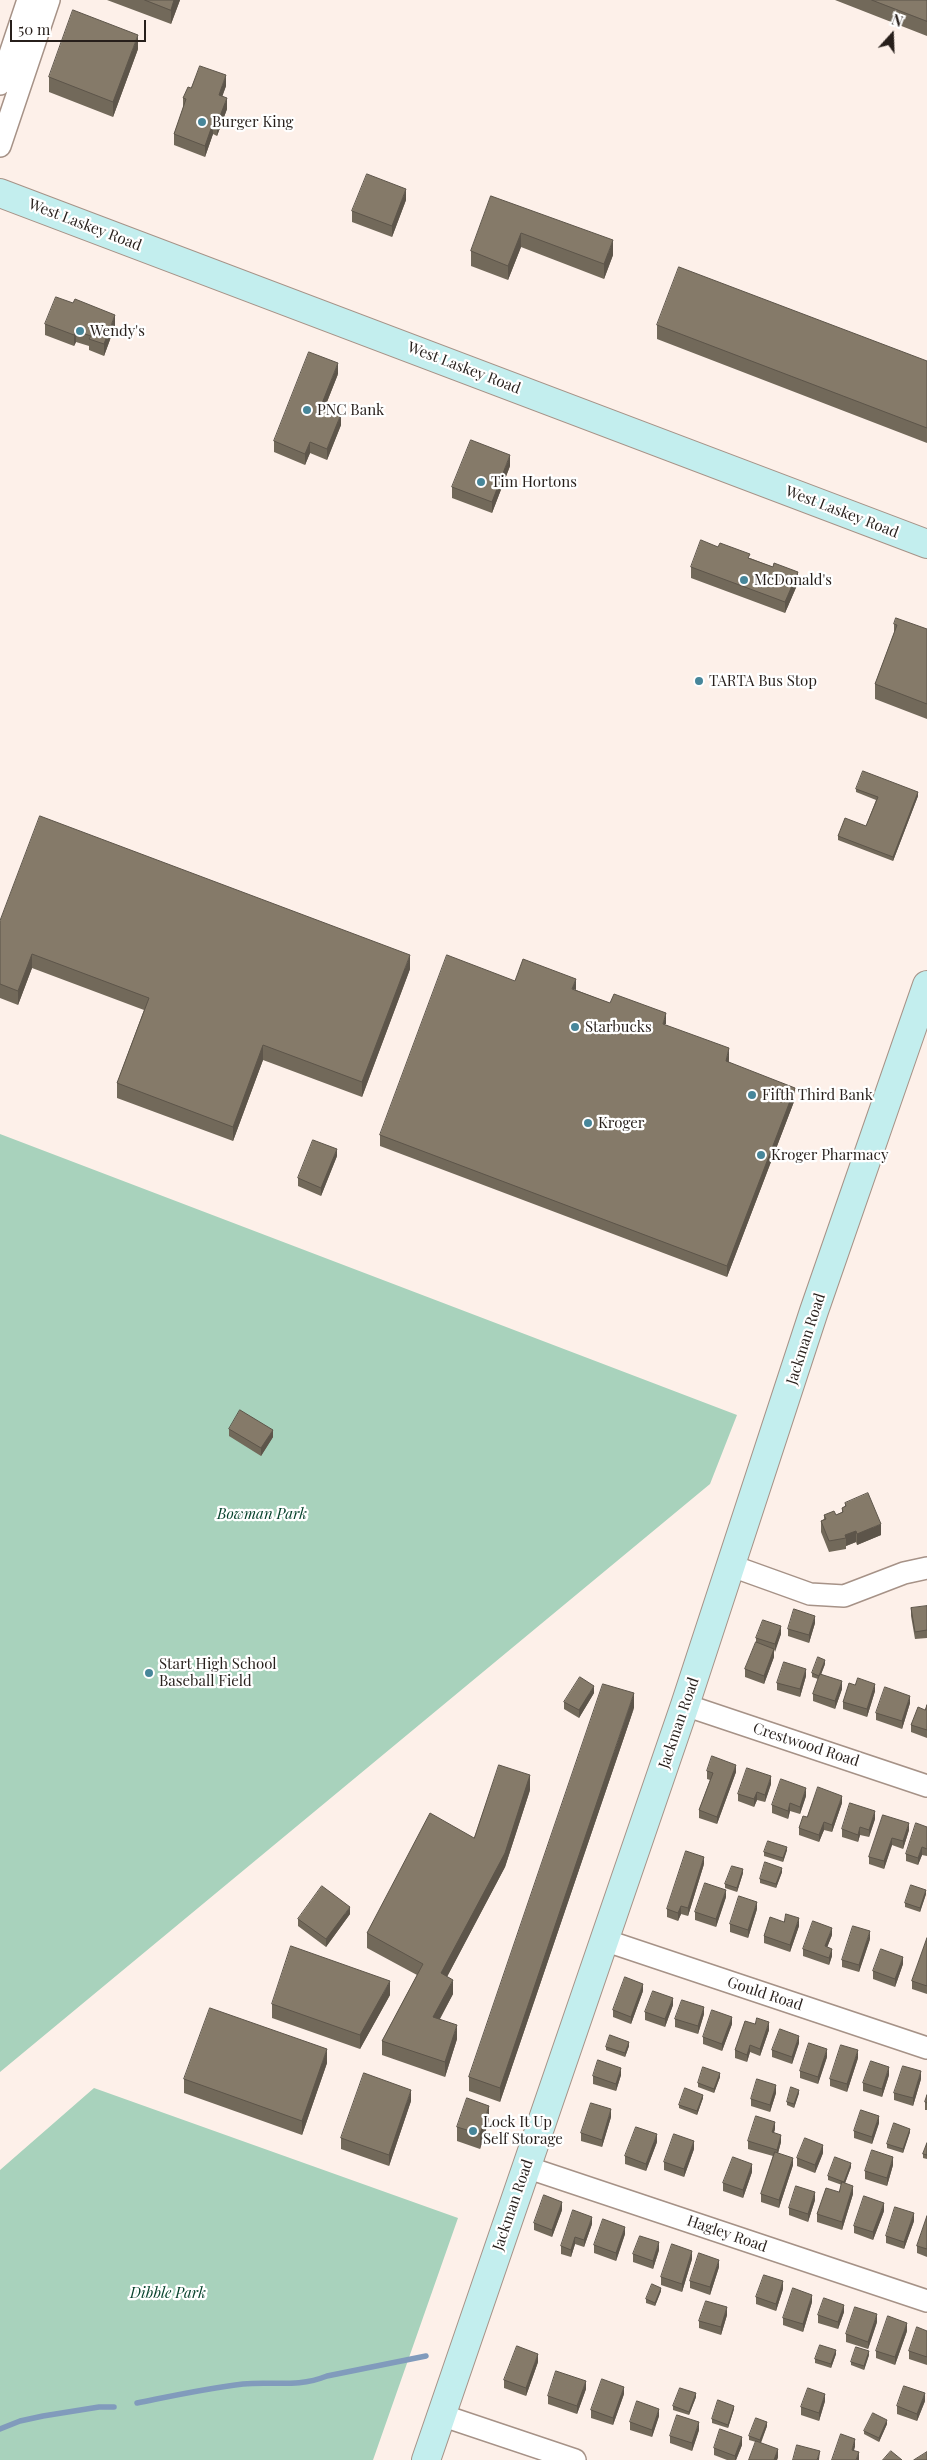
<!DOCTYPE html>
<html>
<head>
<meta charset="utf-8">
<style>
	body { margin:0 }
	#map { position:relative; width:927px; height:2460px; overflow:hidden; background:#fdf0e9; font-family:"Playfair Display",serif }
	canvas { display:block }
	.north { position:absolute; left:867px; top:10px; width:50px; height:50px; -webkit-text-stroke:4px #fff; paint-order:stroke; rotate:20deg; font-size:14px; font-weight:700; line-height:20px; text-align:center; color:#271f1b }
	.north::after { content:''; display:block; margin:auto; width:18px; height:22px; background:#271f1b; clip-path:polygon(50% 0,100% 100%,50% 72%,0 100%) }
	.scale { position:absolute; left:10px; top:20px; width:136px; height:22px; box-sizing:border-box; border:2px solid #271f1b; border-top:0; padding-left:6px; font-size:15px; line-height:18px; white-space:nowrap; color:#271f1b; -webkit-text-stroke:4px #fff; paint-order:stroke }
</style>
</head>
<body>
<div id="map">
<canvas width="927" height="2460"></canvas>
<div class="north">N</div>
<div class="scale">50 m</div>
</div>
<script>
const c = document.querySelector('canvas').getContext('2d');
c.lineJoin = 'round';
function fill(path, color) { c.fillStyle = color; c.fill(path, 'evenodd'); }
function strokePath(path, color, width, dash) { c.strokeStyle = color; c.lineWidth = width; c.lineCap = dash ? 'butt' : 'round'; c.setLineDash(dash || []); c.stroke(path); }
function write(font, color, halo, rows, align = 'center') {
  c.font = font + ' "Playfair Display",serif'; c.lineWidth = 4.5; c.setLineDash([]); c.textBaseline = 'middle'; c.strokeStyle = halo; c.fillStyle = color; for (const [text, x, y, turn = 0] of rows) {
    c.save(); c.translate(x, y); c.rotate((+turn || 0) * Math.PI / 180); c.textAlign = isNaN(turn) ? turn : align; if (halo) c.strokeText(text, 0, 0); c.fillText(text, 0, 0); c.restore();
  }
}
fill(new Path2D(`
	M0,1134l737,281 -27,69 -710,588z
	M94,2088l364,130 -85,242h-373v-290z`), '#a8d2bc');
strokePath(new Path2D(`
	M137,2403c35,-7 71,-15 106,-19 30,-3 54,4 84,-8l99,-20
	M0,2429l20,-8 23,-5 56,-9h15`), '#819bbc', 5.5);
const street = new Path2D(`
	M0,84l28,-84
	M0,146l49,-146
	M732,1566l78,28 34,2 60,-23 23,-5
	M685,1705l242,81
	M604,1940l323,108
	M526,2167l401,134
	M441,2415l134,45`);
const secondary = new Path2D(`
	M0,193l927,351
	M426,2460l259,-755 129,-394 113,-326`);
strokePath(street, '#a69287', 24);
strokePath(secondary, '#a69287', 30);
strokePath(street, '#fff', 21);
strokePath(secondary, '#c3eeee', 28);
fill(new Path2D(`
	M107,0h73l-9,24z
	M835,0h92v36z
	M138,49l-25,68 -64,-25v-15z
	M226,86l-4,10 5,13 -10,27 -4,-2 -8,23 -31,-12v-11l9,-26v-10l8,-10z
	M491,196l122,59 -9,24 -83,-32 -13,33 -37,-14v-15z
	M406,200l-14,37 -40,-15v-11z
	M45,324l70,2 -11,30 -15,-6v-4l-13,-4 -2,4 -29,-11z
	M657,325l270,36v82l-270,-104z
	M338,374l-13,33 16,18 -14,35 -17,-7 -5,12 -31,-13v-11z
	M510,466l-18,47 -40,-15v-11z
	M750,558l23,9 25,16 -13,30 -94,-35v-11z
	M894,624l33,5v90l-52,-20v-15l19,-51z
	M856,789l62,7 -25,65 -55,-21v-4l28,-10 10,-26 -20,-8z
	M0,921l410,48 -48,128 -99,-37 -30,81 -116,-43v-15l27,-73 -112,-42 -14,37 -18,-7z
	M515,981l61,9 90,35 63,34v3l66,37 -68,178 -347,-131v-11z
	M337,1156l-16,40 -23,-10v-8z
	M229,1429l44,8 -12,19 -32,-20z
	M845,1503l36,32 -24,10 -1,-3 -10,4v3l-17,3 -8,-20v-11l3,-2v-4h12l6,-3v-4l3,-2z
	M927,1606v32l-12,1 -4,-23v-8z
	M815,1623l-6,20 -21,-7v-7z
	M781,1634l-7,18v5l-10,27 -19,-7v-8l11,-27v-4z
	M825,1664l-4,10 21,15 -7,20 -22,-8v-7l5,-15 -6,-2v-4z
	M806,1676l-6,21 -23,-7v-7z
	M855,1685l20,6 -8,26 -24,-8v-7z
	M594,1693l-15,25 -15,-9v-7z
	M910,1703l-8,26 -26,-9v-7z
	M927,1705v33l-16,-6v-7l14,-15z
	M634,1708l-134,394 -31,-11v-14z
	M707,1771l29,1 -19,52 -18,-6v-8l11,-30 -3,-1z
	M771,1784l-6,18 -8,-2 -3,7 -16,-6v-7z
	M530,1790l-25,77 -58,110 6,17 -13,25 17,20 -12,38 -63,-22v-14l35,-66 -50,-27v-15l107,-95z
	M806,1796l-6,18 -10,-3 -2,8 -16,-6v-8z
	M842,1803l-10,29 -8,-2 -5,12 -20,-7v-7l8,-11z
	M883,1815l26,15 -6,19 -11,-4 -8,24 -15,-5v-7z
	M875,1819l-6,18 -9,-2 -2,7 -16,-5v-8z
	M927,1827v29l-5,-1 -4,10 -12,-4v-7z
	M787,1850l-4,12 -19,-6v-4z
	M704,1864l-16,52 -7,-2 -3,7 -11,-4v-8z
	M782,1872l-6,16 -16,-5v-4z
	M743,1873l-6,19 -12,-4v-4z
	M926,1894l-6,18 -15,-5v-4z
	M726,1897l-10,30 -21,-7v-8z
	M757,1909l-9,29 -18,-6v-8z
	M350,1914l-24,33 -28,-21v-7z
	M784,1922l15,4 -9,26 -26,-9v-7z
	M832,1935l-5,12 5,9 -3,9 -26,-9v-7z
	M927,1938v56l-15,-5v-8z
	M870,1939l-11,33 -17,-5v-7z
	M903,1964l-8,23 -22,-8v-8z
	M643,1991l-12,33 -18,-7v-7z
	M390,1995l-30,54 -88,-31v-14z
	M673,2005l-8,22 -20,-7v-8z
	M704,2014l-6,20 -23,-7v-8z
	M732,2024l-10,27 -19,-7v-7z
	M755,2024l14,6 -9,26 -10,-4 -3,10 -12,-4v-8z
	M799,2043l-7,21 -20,-7v-7z
	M629,2046l-4,11 -19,-7v-3z
	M827,2057l-9,27 -18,-6v-7z
	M858,2058l-11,34 -17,-6v-7z
	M327,2063l-25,72 -118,-42v-14z
	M621,2075l-5,16 -23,-7v-8z
	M889,2075l-7,22 -19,-6v-8z
	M720,2077l-6,16 -16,-6v-4z
	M921,2079l-8,27 -19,-6v-7z
	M776,2093l-6,19 -19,-6v-7z
	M799,2093l-5,15 -7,-3v-3z
	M927,2095v15h-2v-8z
	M703,2098l-6,17 -18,-7v-3z
	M411,2101l-22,65 -48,-17v-11z
	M611,2117l-9,30 -21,-6v-8z
	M489,2120l-9,29 -23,-8v-14z
	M879,2123l-7,21 -18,-6v-7z
	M775,2129l-1,3 7,10 -3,11 15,12 -14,43 -18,-6v-8l12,-38 -25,-7v-8z
	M910,2132l-7,21 -16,-5v-4z
	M657,2142l-11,29 -21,-7v-8z
	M927,2143v16l-4,-1v-4z
	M694,2149l-10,28 -20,-7v-8z
	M823,2153l-8,20 -18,-7v-8z
	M893,2165l-6,21 -22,-7v-8z
	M851,2167l-6,16 8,11 -11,36 -25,-8v-8l22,-22 3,-7 -14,-5v-4z
	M752,2172l-9,26 -20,-7v-8z
	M815,2200l-7,22 -19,-7v-7z
	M562,2210l-10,27 -18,-7v-7z
	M884,2211l-11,29 -19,-7v-7z
	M927,2216v41l-10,-4v-7z
	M914,2221l-10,28 -18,-6v-7z
	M592,2224l-8,23 -9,-3 -4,13 -10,-3v-8z
	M625,2234l-9,27 -22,-8v-8z
	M659,2250l-6,19 -20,-7v-8z
	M692,2259l-10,33 -21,-7v-8z
	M719,2267l-9,28 -20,-7v-7z
	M783,2289l-7,22 -20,-7v-7z
	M661,2291l-6,15 -9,-3v-4z
	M812,2302l-9,30 -20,-7v-7z
	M844,2312l-6,17 -20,-6v-8z
	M727,2315l-6,20 -22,-7v-7z
	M877,2322l-9,27 -22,-7v-8z
	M907,2331l-12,34 -19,-7v-7z
	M927,2331v34l-18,-6v-8z
	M836,2354l-5,14 -16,-5v-4z
	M869,2355l-5,15 -13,-5v-3z
	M538,2362l-12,34 -22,-8v-8z
	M586,2389l-9,25 -29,-10v-8z
	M624,2394l-11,31 -22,-7v-8z
	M696,2397l-7,18 -16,-5v-4z
	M825,2401l-6,20 -18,-6v-8z
	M925,2401l-8,20 -20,-7v-8z
	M734,2409l-6,19 -16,-5v-4z
	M659,2416l-7,21 -22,-7v-8z
	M887,2424l-8,18 -15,-8v-3z
	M767,2426l-6,17 17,14 -1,3h-28l7,-18 -7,-2v-4z
	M699,2430l-7,21 -22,-8v-7z
	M742,2445l-6,15h-9l-13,-5v-7z`), '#72695a');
fill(new Path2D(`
	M174,0h6l-9,24v-14z
	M138,35v14l-25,68v-15z
	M226,75v11l-7,20v-11z
	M227,98v11l-10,27v-12z
	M213,123v11l-8,23v-11z
	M406,189v11l-14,37v-11z
	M521,233v14l-13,33v-14z
	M613,240v15l-9,24v-15z
	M115,315v11l-11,30v-12z
	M76,331v11l-2,4v-11z
	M338,363v11l-17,43v-11z
	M341,414v11l-14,35v-11z
	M310,442v11l-5,12v-11z
	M510,455v11l-18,47v-11z
	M798,572v11l-13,30v-11z
	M918,792v4l-25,65v-4z
	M32,954v14l-14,37v-14z
	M410,955v14l-48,128v-15z
	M576,979v11l-4,-1z
	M666,1013v11h-3z
	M263,1045v15l-30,81v-14z
	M729,1048v11l-3,13v-11z
	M795,1088v11l-68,178v-11z
	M337,1149v7l-16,40v-8z
	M273,1430v7l-12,19v-8z
	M881,1524v11l-24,10v-11z
	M856,1531v11l-10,4v-8l-1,-3z
	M815,1616v7l-6,20v-8z
	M781,1626v8l-6,18v-8z
	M774,1649v8l-10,27v-8z
	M825,1660v4l-6,16v-4z
	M806,1669v7l-6,21v-8z
	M842,1681v8l-7,20v-8z
	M875,1684v7l-8,26v-8z
	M594,1686v7l-15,25v-8z
	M634,1693v15l-134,394v-14z
	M910,1696v7l-8,26v-8z
	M736,1765v7l-19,52v-7z
	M530,1775v15l-25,77 -64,121v-15z
	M771,1776v8l-6,18v-7z
	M806,1788v8l-6,18v-7z
	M757,1792v8l-3,7v-8z
	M842,1796v7l-10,29v-7z
	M790,1803v8l-2,8v-8z
	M875,1811v8l-6,18v-7z
	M824,1822v8l-5,12v-7z
	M909,1823v7l-6,19v-8z
	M860,1827v8l-2,7v-7z
	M892,1838v7l-8,24v-8z
	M787,1847v3l-4,12v-4z
	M922,1847v8l-4,10v-7z
	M704,1857v7l-16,52v-8z
	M782,1868v4l-6,16v-4z
	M743,1869v4l-6,19v-4z
	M726,1890v7l-10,30v-8z
	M926,1890v4l-6,18v-4z
	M757,1902v7l-9,29v-8z
	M681,1906v8l-3,7v-8z
	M350,1907v7l-24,33v-8z
	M799,1918v8l-9,26v-7z
	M832,1928v7l-7,18v-7z
	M870,1931v8l-11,33v-7z
	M832,1949v7l-3,9v-7z
	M903,1957v7l-8,23v-8z
	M453,1980v14l-20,37v-14z
	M390,1981v14l-30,54v-14z
	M643,1984v7l-12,33v-7z
	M673,1998v7l-8,22v-8z
	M704,2007v7l-6,20v-8z
	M732,2017v7l-10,27v-7z
	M769,2022v8l-9,26v-7z
	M457,2025v14l-12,38v-15z
	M799,2036v7l-7,21v-7z
	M629,2042v4l-4,11v-4z
	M750,2045v7l-3,10v-7z
	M327,2049v14l-25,72v-14z
	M827,2049v8l-9,27v-7z
	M858,2050v8l-11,34v-8z
	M889,2067v8l-7,22v-8z
	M621,2068v7l-5,16v-7z
	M921,2071v8l-8,27v-8z
	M720,2073v4l-6,16v-4z
	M776,2085v8l-6,19v-7z
	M411,2090v11l-22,65v-11z
	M799,2090v3l-5,15v-4z
	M703,2095v3l-6,17v-4z
	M489,2106v14l-9,29v-15z
	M611,2109v8l-9,30v-7z
	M879,2116v7l-7,21v-7z
	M775,2122v7l-3,10v-7z
	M910,2129v3l-7,21v-4z
	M657,2134v8l-11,29v-7z
	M781,2135v7l-4,15v-7z
	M694,2141v8l-10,28v-8z
	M823,2145v8l-8,20v-8z
	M893,2157v8l-6,21v-8z
	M793,2158v7l-14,43v-8z
	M851,2163v4l-7,19v-4z
	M752,2164v8l-9,26v-8z
	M853,2186v8l-11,36v-8z
	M815,2192v8l-7,22v-8z
	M562,2202v8l-10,27v-7z
	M884,2203v8l-11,29v-8z
	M914,2213v8l-10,28v-7z
	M592,2217v7l-8,23v-7z
	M625,2227v7l-9,27v-8z
	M575,2237v7l-4,13v-7z
	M659,2242v8l-6,19v-8z
	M692,2251v8l-10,33v-8z
	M719,2260v7l-9,28v-8z
	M783,2281v8l-7,22v-7z
	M661,2288v3l-6,15v-3z
	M812,2295v7l-9,30v-8z
	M844,2305v7l-6,17v-7z
	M727,2307v8l-6,20v-8z
	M877,2314v8l-9,27v-7z
	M907,2323v8l-12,34v-8z
	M836,2350v4l-5,14v-4z
	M869,2351v4l-5,15v-4z
	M538,2354v8l-12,34v-8z
	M586,2381v8l-9,25v-8z
	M624,2387v7l-11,31v-7z
	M696,2393v4l-7,18v-3z
	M925,2393v8l-8,20v-7z
	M825,2394v7l-6,20v-8z
	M734,2406v3l-6,19v-3z
	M659,2409v7l-7,21v-7z
	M887,2420v4l-8,18v-4z
	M699,2422v8l-7,21v-8z
	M767,2422v4l-7,18v-4z
	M742,2437v8l-6,15h-1v-4z
	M855,2439v8l-3,10v-7z
	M778,2449v8l-1,3h-3z
	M820,2451l-1,9h-2z
	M859,2452v8h-3z`), '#5d554a');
const building = new Path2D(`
	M145,0h29l-3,10z
	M872,0h55v21z
	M73,10l65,25 -25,67 -64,-25z
	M200,66l26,9 -7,20 8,3 -10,26 -4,-1 -8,23 -31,-12 12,-35 -3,-1 5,-11 3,1z
	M367,174l39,15 -14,37 -40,-15z
	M491,196l122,44 -9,24 -83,-31 -13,33 -37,-15z
	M679,267l248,94v67l-270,-103z
	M56,297l17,6 2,-4 40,16 -11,29 -15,-5 2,-3 -15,-5 -2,4 -29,-11z
	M309,352l29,11 -17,43 20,8 -14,35 -17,-7 -5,12 -31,-13z
	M471,440l39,15 -18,47 -40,-15z
	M701,540l17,7 2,-4 30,11 -2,4 25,9 1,-4 24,9 -13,30 -94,-35z
	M896,618l31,11v75l-52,-20 22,-59 -3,-1z
	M863,771l55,21 -25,65 -55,-21 7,-18 21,8 12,-29 -22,-8z
	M40,816l370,139 -48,127 -99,-37 -30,82 -116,-44 32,-85 -117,-44 -14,37 -18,-7v-63z
	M447,955l68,26 8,-22 53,20 -4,10 38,14 4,-9 52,19 -3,11 66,24 -3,13 69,27 -68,178 -347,-131z
	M313,1140l24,9 -16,39 -23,-10z
	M240,1410l33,20 -12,18 -32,-19z
	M868,1493l13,31 -24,10 -1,-3 -11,4 1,3 -17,3 -8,-20 5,-2 -2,-4 10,-4 2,4 7,-3 -1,-4 4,-2 -1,-3z
	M927,1606v24l-12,2 -4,-24z
	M794,1609l21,7 -6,19 -21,-6z
	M763,1620l18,6 -6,18 -19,-6z
	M756,1642l18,7 -10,27 -19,-7z
	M818,1657l7,3 -6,16 -7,-3z
	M784,1662l22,7 -6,20 -23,-6z
	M820,1674l22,7 -7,20 -22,-7z
	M580,1677l14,9 -15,24 -15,-8z
	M858,1678l17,6 -8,25 -24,-7 6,-19 6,2z
	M603,1684l31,9 -134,395 -31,-11z
	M885,1687l25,9 -8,25 -26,-8z
	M927,1705v25l-16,-5 7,-18 7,3z
	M712,1756l24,9 -19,52 -18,-7 14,-37 -6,-2z
	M499,1765l31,10 -25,78 -64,120 12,7 -20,37 24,8 -12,37 -63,-21 41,-77 -56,-31 63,-120 44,25z
	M747,1768l24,8 -6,19 -8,-3 -3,7 -16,-5z
	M781,1779l25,9 -6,19 -10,-4 -2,8 -16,-6z
	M818,1787l24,9 -10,29 -8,-3 -5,13 -20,-7 4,-12 4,1z
	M850,1803l25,8 -6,19 -9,-3 -2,8 -16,-6z
	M883,1815l26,8 -6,18 -11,-3 -8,23 -15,-4z
	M916,1823l11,4v22l-5,-2 -4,11 -12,-4z
	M768,1841l19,6 -4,11 -19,-6z
	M686,1851l18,6 -16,51 -7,-2 -3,7 -11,-4z
	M765,1862l17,6 -6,16 -16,-5z
	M732,1866l11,3 -6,19 -12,-4z
	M705,1883l21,7 -10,29 -21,-7z
	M911,1885l15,5 -6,18 -15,-5z
	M322,1886l28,21 -24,32 -28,-20z
	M739,1896l18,6 -9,28 -18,-6z
	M786,1914l13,4 -9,27 -26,-9 6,-19 14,5z
	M813,1921l19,7 -7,18 7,3 -3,9 -26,-9z
	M853,1926l17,5 -11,34 -17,-5z
	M927,1938v48l-15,-5z
	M291,1946l99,35 -30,54 -88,-31z
	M881,1949l22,8 -8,22 -22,-8z
	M625,1977l18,7 -12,33 -18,-7z
	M653,1991l20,7 -8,21 -20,-7z
	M682,2000l22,7 -6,19 -23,-7z
	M210,2008l117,41 -25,72 -118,-42z
	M712,2010l20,7 -10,27 -19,-7z
	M757,2018l12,4 -9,27 -10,-4 -3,10 -12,-5 10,-29 10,3z
	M780,2029l19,7 -7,21 -20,-7z
	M610,2035l19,7 -4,11 -19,-6z
	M809,2043l18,6 -9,28 -18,-6z
	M841,2045l17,5 -11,34 -17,-5z
	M598,2060l23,8 -5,16 -23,-8z
	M871,2061l18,6 -7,22 -19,-6z
	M903,2066l18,5 -8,27 -19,-5z
	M703,2067l17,6 -6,16 -16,-6z
	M364,2073l47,17 -22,65 -48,-17z
	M757,2079l19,6 -6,20 -19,-6z
	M791,2087l8,3 -5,14 -7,-2z
	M685,2088l18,7 -6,16 -18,-6z
	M927,2095v8l-2,-1z
	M467,2098l22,8 -9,28 -23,-7z
	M591,2103l20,6 -9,31 -21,-7z
	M861,2110l18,6 -7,21 -18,-6z
	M756,2116l19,6 -3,10 9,3 -4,15 -29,-9z
	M894,2123l16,6 -7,20 -16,-5z
	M636,2127l21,7 -11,30 -21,-8z
	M674,2134l20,7 -10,28 -20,-7z
	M805,2138l18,7 -8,20 -18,-7z
	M927,2143v12l-4,-1z
	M872,2150l21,7 -6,21 -22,-7z
	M775,2152l18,6 -14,42 -18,-6z
	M733,2157l19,7 -9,26 -20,-7z
	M835,2157l16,6 -7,19 -16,-6z
	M842,2182l11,4 -11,36 -25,-8 9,-26 13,4z
	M796,2186l19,6 -7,22 -19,-6z
	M544,2195l18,7 -10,28 -18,-7z
	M864,2196l20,7 -11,29 -19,-6z
	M895,2207l19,6 -10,29 -18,-6z
	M573,2210l19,7 -8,23 -9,-3 -4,13 -10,-4z
	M927,2216v33l-10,-3z
	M603,2219l22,8 -9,26 -22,-8z
	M640,2236l19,6 -6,19 -20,-7z
	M672,2244l20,7 -10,33 -21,-7z
	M699,2253l20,7 -9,27 -20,-6z
	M764,2275l19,6 -7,23 -20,-7z
	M652,2284l9,4 -6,15 -9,-4z
	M793,2288l19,7 -9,29 -20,-6z
	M824,2298l20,7 -6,17 -20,-7z
	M706,2301l21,6 -6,20 -22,-6z
	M855,2307l22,7 -9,28 -22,-8z
	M888,2316l19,7 -12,34 -19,-6z
	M917,2327l10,4v26l-18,-6z
	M820,2345l16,5 -5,14 -16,-5z
	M517,2346l21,8 -12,34 -22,-8z
	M856,2347l13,4 -5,15 -13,-4z
	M556,2371l30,10 -9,25 -29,-10z
	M602,2379l22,8 -11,31 -22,-8z
	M904,2386l21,7 -8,21 -20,-8z
	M680,2388l16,5 -7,19 -16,-6z
	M808,2388l17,6 -6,19 -18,-6z
	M718,2400l16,6 -6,19 -16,-6z
	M637,2401l22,8 -7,21 -22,-8z
	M873,2413l14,7 -8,18 -15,-7z
	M677,2415l22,7 -7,21 -22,-7z
	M756,2418l11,4 -7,18 -11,-4z
	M720,2429l22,8 -7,19 -21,-8z
	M841,2434l14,5 -3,11 7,2 -3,8h-24z
	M756,2441l22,8 -4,11h-25z
	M797,2445l23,6 -3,9h-24z
	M891,2451l11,9h-19z
	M927,2452v8h-13z`);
fill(building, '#857a69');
strokePath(building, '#5d554a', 1);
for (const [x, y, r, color] of [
	[202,122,5,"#47869a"],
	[80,331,5,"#47869a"],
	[307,410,5,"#47869a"],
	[481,482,5,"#47869a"],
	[744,580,5,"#47869a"],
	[699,681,5,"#47869a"],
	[575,1027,5,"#47869a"],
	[752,1095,5,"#47869a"],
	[588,1123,5,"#47869a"],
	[761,1155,5,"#47869a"],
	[149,1673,5,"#47869a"],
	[473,2131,5,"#47869a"]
]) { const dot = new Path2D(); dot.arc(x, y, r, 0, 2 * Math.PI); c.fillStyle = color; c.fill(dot); strokePath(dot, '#fff', 2); }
write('15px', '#271f1b', '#fff', [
	["Burger King",212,122],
	["Wendy's",90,331],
	["PNC Bank",317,410],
	["Tim Hortons",491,482],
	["McDonald's",754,580],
	["TARTA Bus Stop",709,681],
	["Starbucks",585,1027],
	["Fifth Third Bank",762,1095],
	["Kroger",598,1123],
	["Kroger Pharmacy",771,1155],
	["Start High School",159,1664],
	["Baseball Field",159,1681],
	["Lock It Up",483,2122],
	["Self Storage",483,2139]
], 'left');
write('15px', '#271f1b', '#fff', [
	["West Laskey Road",85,225,21],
	["West Laskey Road",464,368,21],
	["West Laskey Road",842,512,21],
	["Jackman Road",806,1339,-72],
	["Jackman Road",679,1723,-71],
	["Crestwood Road",806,1745,18],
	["Gould Road",765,1994,18],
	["Jackman Road",513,2205,-71],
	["Hagley Road",727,2234,19]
]);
write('italic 15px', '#07422c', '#fff', [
	["Bowman Park",262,1514],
	["Dibble Park",168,2293]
]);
</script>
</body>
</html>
